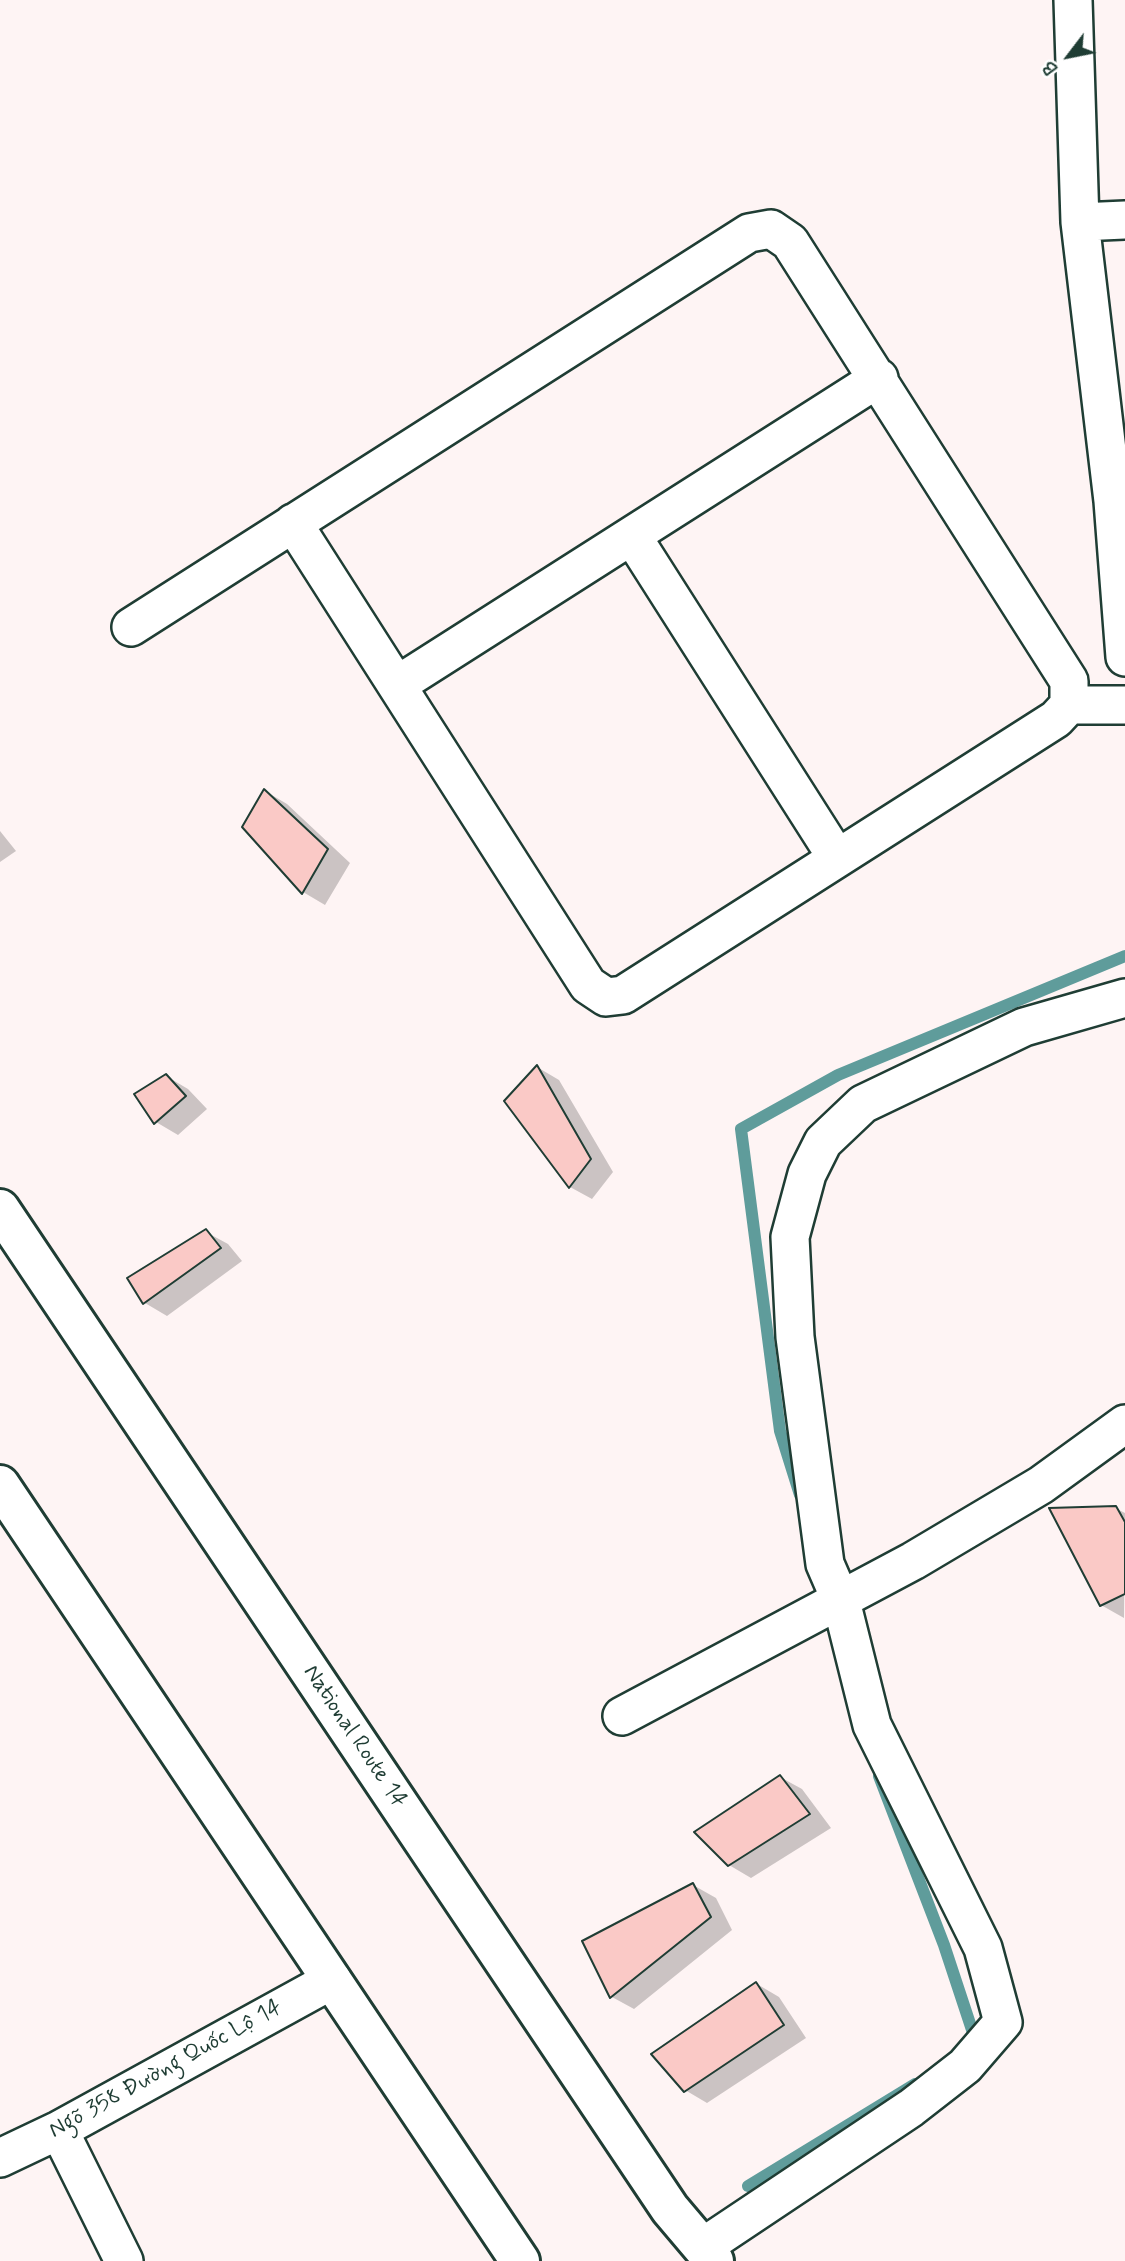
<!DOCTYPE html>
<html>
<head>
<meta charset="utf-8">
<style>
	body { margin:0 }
	#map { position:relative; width:1125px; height:2261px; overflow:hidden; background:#fef4f4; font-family:Mynerve,sans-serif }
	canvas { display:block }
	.north { position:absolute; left:1034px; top:21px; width:70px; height:70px; -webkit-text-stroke:5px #fff; paint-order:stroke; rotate:238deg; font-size:19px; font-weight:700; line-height:28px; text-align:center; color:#1f3d34 }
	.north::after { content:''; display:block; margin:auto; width:24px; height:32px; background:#1f3d34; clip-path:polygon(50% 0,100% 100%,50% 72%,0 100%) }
</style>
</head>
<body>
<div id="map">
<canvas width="1125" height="2261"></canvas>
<div class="north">B</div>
</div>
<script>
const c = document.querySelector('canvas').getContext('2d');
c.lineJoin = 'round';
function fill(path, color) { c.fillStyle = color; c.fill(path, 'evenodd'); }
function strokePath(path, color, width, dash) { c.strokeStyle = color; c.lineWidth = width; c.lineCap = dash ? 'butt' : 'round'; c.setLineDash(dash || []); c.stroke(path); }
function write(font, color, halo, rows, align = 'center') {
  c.font = font + ' Mynerve,sans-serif'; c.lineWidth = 6; c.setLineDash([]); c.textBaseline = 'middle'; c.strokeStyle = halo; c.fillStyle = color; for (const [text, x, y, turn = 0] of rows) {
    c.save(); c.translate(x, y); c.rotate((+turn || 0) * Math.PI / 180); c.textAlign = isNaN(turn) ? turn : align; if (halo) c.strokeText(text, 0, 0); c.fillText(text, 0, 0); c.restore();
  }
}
fill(new Path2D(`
	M265,791l22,13 63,59 -25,42 -22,-13 -59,-65z
	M0,831l16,20 -16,11z
	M537,1067l22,13 54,92 -21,27 -22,-12 -64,-85z
	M166,1076l22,13 19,20 -29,26 -22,-13z
	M206,1232l22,12 14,17 -75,55 -22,-13 -15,-25z
	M1115,1508l10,5 -1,105 -23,-13z
	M780,1777l22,12 29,39 -80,50 -22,-13z
	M693,1885l23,13 16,32 -98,79 -22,-12z
	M757,1984l22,13 27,41 -99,65 -22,-13z`), '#0003');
strokePath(new Path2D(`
	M800,1495l-20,-64 -39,-302 97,-54 287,-119
	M879,1776l65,169 33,100
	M748,2186l167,-102`), '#5f9c9b', 12);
const building = new Path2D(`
	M264,789l64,60 -26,45 -60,-67z
	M537,1065l54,94 -22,29 -65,-87z
	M166,1074l20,22 -32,28 -20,-30z
	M206,1229l15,19 -78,56 -16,-26z
	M1116,1506l9,16v72l-25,12 -51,-98z
	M780,1775l30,39 -82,52 -34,-34z
	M693,1883l18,34 -101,81 -28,-57z
	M756,1982l28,43 -100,67 -33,-38z`);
fill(building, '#fac9c6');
strokePath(building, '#1f3d34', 2);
const minor = new Path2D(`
	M1073,0l7,222 33,279 12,156
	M1080,222l45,-2
	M632,536l205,322
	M131,627l618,-394 22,-4 19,13 279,439v24l-13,14 -433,276 -17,2 -18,-12 -295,-462
	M397,685l482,-307
	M1069,705h56
	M622,1716l291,-155 128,-76 84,-61
	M59,2130l65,131
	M0,2158l59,-28 273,-150
	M703,2247l208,-139 54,-42 38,-44 -20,-74 -111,-223 -31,-124 -16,-37 -30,-227 -5,-100 17,-63 16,-32 40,-38 161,-77 101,-29`);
const trunk = new Path2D(`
	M0,1209l670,1000 44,52
	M0,1485l520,776`);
strokePath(minor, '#1f3d34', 42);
strokePath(trunk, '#1f3d34', 44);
strokePath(minor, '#fff', 37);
strokePath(trunk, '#fff', 38);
write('23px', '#1f3d34', '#fff', [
	["National Route 14",354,1737,56],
	["Ngõ 358 Đường Quốc Lộ 14",166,2070,-29]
]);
</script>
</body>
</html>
